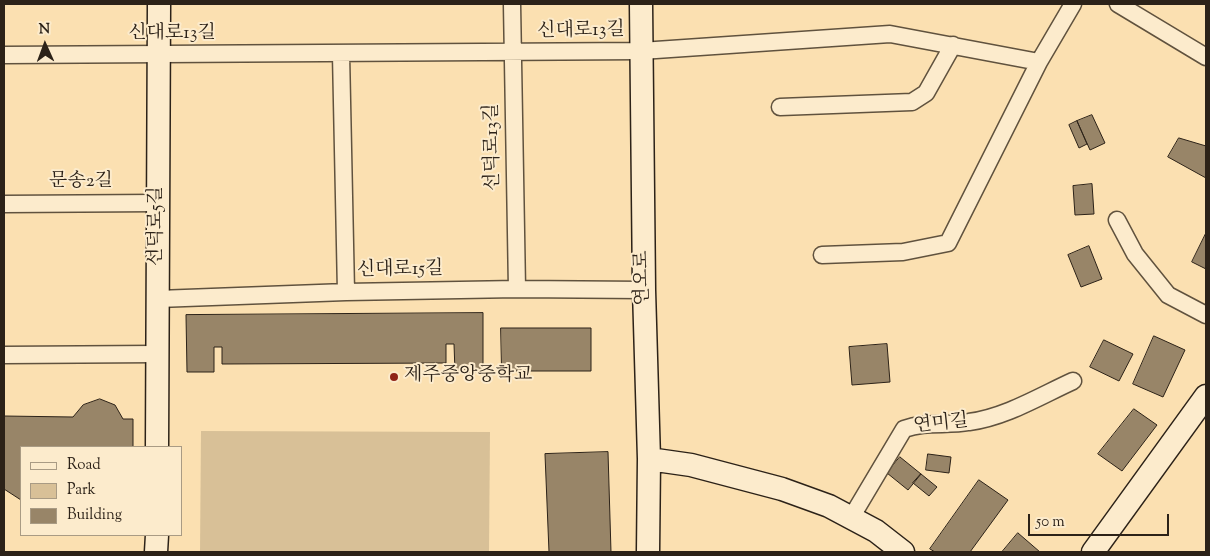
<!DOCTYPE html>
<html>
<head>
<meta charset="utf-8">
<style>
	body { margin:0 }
	#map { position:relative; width:1210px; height:556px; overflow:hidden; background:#fbe0b1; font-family:"Sorts Mill Goudy",serif }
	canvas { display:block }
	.frame { position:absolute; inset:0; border:5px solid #2c2218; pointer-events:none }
	.legend { position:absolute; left:20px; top:446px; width:162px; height:90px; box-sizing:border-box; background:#fcebcc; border:1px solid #a99b84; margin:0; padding:6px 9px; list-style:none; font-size:15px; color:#2c2218 }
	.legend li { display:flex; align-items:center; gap:10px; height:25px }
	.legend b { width:25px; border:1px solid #a99b84 }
	.north { position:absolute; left:20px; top:20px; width:50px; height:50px; -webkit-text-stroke:4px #fcebcc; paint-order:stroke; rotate:358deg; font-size:14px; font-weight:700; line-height:20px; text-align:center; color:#2c2218 }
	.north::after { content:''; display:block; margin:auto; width:18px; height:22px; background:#2c2218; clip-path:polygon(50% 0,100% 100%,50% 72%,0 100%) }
	.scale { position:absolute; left:1028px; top:514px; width:141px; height:22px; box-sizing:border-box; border:2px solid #2c2218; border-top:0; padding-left:6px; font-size:15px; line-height:18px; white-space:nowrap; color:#2c2218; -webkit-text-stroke:4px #fcebcc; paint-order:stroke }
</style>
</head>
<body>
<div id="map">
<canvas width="1210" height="556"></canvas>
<div class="frame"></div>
<ul class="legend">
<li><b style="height:6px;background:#fcebcc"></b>Road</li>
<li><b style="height:14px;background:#d8c097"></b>Park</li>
<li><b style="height:14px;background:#988568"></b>Building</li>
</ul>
<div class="north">N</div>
<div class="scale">50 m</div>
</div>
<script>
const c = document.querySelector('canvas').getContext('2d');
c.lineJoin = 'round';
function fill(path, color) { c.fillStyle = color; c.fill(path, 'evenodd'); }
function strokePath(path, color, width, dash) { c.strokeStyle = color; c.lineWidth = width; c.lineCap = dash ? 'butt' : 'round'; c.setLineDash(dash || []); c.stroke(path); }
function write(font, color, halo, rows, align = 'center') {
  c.font = font + ' "Sorts Mill Goudy","Noto Serif KR",serif'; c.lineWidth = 4; c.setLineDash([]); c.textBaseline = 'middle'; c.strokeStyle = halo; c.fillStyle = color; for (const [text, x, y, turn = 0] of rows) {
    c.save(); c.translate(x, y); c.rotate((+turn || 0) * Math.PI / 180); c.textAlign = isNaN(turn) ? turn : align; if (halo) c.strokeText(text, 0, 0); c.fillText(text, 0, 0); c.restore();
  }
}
fill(new Path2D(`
	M201,431l289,1 -1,120h-289z`), '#d8c097');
const building = new Path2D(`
	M1092,115l13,28 -15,7 -13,-29z
	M1077,121l10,23 -8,4 -10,-23z
	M1179,138l27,8v32l-38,-21z
	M1092,184l2,30 -19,1 -2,-29z
	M1206,233v36l-14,-7z
	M1089,246l13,33 -21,8 -13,-32z
	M483,313v59h-28l-1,-28h-8v19l-224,1v-17h-8v25h-27l-1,-57z
	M501,328h90v43h-89z
	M1154,336l31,14 -22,47 -30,-13z
	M1104,340l29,14 -14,27 -29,-14z
	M887,344l3,38 -38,3 -3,-38z
	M100,399l15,6 8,14h10v28h-112v53l-17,-11v-73l69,1 10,-12z
	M1134,409l23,16 -35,46 -24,-17z
	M608,452l3,100h-62l-4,-98z
	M928,454l23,3 -2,16 -23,-3z
	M900,457l21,17 -13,16 -21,-17z
	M921,474l16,13 -8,9 -16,-13z
	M979,480l29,20 -38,52h-35l-5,-3z
	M1018,533l22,19h-38z`);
fill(building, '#988568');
strokePath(building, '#2c2218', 1);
const street = new Path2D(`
	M512,4l5,285
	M1118,4l88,53
	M341,54l5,238
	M4,55l637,-4 249,-17 149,28
	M780,107l132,-5 14,-9 27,-48
	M4,204l154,-1
	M1117,220l18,34 33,41 38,20
	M822,255l81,-3 45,-9 91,-181 34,-58
	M158,299l188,-7 171,-3 127,1
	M4,355l153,-1
	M851,518l53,-89c22,-8 43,-3 65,-7 37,-5 71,-26 104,-41`);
const secondary = new Path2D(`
	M641,4l3,286 5,169 -1,93
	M157,447l2,-443
	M649,459l42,6 91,24 47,17 47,25 27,21
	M156,552l1,-17
	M1093,552l113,-156`);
strokePath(street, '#60523e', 19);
strokePath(secondary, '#2c2218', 25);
strokePath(street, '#fcebcc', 16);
strokePath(secondary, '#fcebcc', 22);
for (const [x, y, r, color] of [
	[394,377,5,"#8f2418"]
]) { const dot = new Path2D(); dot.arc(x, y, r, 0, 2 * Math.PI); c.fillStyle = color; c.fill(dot); strokePath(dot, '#fcebcc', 2); }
write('19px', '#2c2218', '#fcebcc', [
	["신대로13길",581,32,-1],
	["신대로13길",172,35],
	["선덕로13길",494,147,-91],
	["문송2길",81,183],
	["선덕로5길",158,226,-90],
	["신대로15길",400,271,-1],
	["연오로",644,278,-91],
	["연미길",941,425,-6]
]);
write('19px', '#2c2218', '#fcebcc', [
	["제주중앙중학교",404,377]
], 'left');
</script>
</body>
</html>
